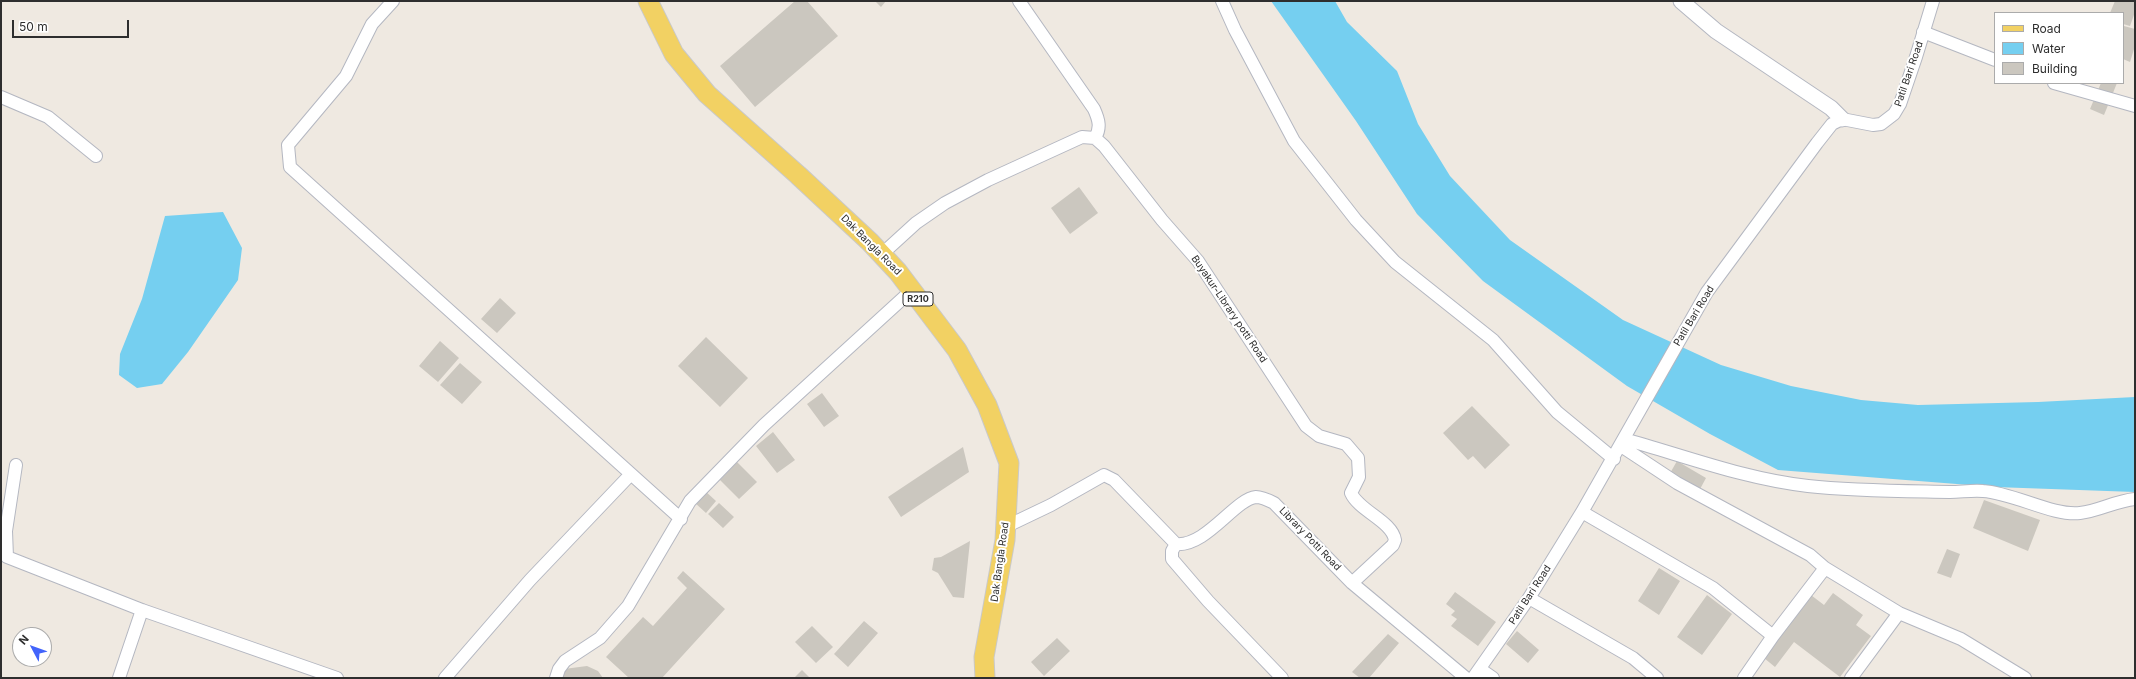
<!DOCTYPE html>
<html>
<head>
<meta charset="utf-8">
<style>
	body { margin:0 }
	#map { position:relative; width:2136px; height:679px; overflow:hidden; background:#efe9e1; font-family:Inter,sans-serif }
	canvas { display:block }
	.frame { position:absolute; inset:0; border:2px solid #2e2e2e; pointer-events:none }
	.legend { position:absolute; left:1994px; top:12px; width:130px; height:72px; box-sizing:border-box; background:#fff; border:1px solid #ababab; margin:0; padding:5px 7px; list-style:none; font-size:12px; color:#2e2e2e }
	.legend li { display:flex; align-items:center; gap:8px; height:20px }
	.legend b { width:20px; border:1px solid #ababab }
	.north { position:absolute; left:12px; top:627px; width:40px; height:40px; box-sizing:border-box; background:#fff; border:1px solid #ababab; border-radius:50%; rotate:311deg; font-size:11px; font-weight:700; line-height:16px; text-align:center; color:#2e2e2e }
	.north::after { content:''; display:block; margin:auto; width:14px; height:18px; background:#4264fb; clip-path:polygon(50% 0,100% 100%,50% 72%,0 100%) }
	.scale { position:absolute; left:12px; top:20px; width:117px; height:18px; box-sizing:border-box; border:2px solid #2e2e2e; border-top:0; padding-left:5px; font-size:12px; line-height:14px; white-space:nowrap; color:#2e2e2e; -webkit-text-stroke:3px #fff; paint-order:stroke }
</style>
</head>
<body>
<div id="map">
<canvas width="2136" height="679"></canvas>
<div class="frame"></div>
<ul class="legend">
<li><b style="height:5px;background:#f2d163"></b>Road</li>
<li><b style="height:11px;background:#75cff0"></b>Water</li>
<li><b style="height:11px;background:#cbc7bf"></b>Building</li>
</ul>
<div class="north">N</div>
<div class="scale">50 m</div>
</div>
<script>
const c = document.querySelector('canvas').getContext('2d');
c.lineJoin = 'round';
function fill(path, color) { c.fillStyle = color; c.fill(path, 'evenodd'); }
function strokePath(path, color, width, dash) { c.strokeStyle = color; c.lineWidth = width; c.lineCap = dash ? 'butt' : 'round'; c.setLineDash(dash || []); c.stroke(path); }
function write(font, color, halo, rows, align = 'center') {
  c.font = font + ' Inter,sans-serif'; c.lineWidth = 4; c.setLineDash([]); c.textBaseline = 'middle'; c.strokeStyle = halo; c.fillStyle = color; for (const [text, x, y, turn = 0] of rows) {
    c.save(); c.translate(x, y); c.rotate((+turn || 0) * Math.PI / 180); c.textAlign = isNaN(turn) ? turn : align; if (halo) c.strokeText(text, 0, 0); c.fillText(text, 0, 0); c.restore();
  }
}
fill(new Path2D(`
	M1271,1h64l12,21 50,49 21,53 32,52 60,64 113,80 98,45 70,21 70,14 57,5 120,-3 97,-5v95l-140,-5 -217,-17 -68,-36 -83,-48 -144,-105 -66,-67 -61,-93z
	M223,212l19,36 -4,32 -50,72 -26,32 -25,4 -18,-13 1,-21 22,-55 23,-83z`), '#75cff0');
fill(new Path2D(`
	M795,1h12l31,35 -83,71 -35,-41z
	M875,1h11l-5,6z
	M2115,1h20v11l-5,14 -7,-2v-11h-13z
	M2124,26l11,3v17l-5,16 -7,-3z
	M2101,83h16l-13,32 -14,-6z
	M1079,187l19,26 -28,21 -19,-26z
	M500,298l16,15 -19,20 -16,-14z
	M706,337l42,41 -28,29 -42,-41z
	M440,341l19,17 -21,24 -19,-16z
	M460,363l22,19 -20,22 -22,-19z
	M822,393l17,23 -15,11 -17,-23z
	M1472,406l38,39 -25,24 -12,-13 -5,4 -25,-27z
	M773,432l22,28 -18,13 -21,-27z
	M963,447l6,25 -68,45 -13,-20z
	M1677,461l29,17 -7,13 -30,-16z
	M737,462l20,20 -18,17 -19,-19z
	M704,490l12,11 -10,12 -12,-11z
	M1984,500l56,20 -12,31 -55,-23z
	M719,503l15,14 -11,11 -15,-14z
	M970,541l-6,57 -11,-1 -15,-24 -6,-3 2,-12 7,-1z
	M1947,549l13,5 -9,24 -14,-5z
	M1659,568l21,13 -21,34 -21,-14z
	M683,571l42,38 -63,69h-33l-23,-21 37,-40 10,9 34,-38 -10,-10z
	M1455,592l41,30 -18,24 -27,-20 6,-7 -6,-4 4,-4 -9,-7z
	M1807,592l17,13 9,-12 30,22 -7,10 15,11 -31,41 -46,-35 -19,25 -11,-9 14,-19 -4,-3z
	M1707,595l25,19 -30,41 -25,-18z
	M864,621l14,12 -30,34 -14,-13z
	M812,626l21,21 -17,16 -21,-21z
	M1517,631l22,19 -11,13 -22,-19z
	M1388,634l11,9 -30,35h-9l-8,-6z
	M1057,638l13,13 -26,25 -13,-14z
	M587,666l11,5 5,7h-44l5,-9z
	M802,670l8,8h-16z`), '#cbc7bf');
const minor = new Path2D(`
	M393,1l-21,23 -26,52 -58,69 2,22 391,352
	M1019,1l75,108c5,11 7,19 1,29
	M1222,1l13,29 59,111 62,79 39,42 98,78 64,72 57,47
	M1923,32l72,28
	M2054,83l81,23
	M1,97l47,20 48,39
	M882,254l34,-31 29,-20 43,-23 94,-43 13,1 9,8 58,74 36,41 108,165 13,10 27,8 12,14 1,19 -8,16c8,18 41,28 44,47l-2,5 -41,38
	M1624,439c61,17 121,40 184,47 47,5 95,5 142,6 11,0 22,-2 33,-1 31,2 69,25 97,22 19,-2 35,-12 55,-14
	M1621,446l56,37 133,72 15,13 74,45 62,26 64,39
	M16,465l-10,66 1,26 135,53 195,68
	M1582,512l131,76 60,48
	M1005,527l46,-22 53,-30 10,5 62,64c30,3 59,-45 80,-47 6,0 12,3 18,6l78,80 114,95
	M1176,544l-4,7v8l36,42 74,77
	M1529,598l104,60 24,20
	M1480,669l13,9
	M119,678l23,-68
	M445,678l85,-98 101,-106
	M556,678l3,-9 6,-8 35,-23 28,-32 62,-105 74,-76 148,-135
	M1473,678l56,-80 53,-86 125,-220 110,-149 15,-19 10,-5 31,6 8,-1 13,-10 6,-10 16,-47 17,-56
	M1744,678l29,-42 52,-68
	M1851,678l48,-65`);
const tertiary = new Path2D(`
	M1681,1l35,30 115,77 11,11`);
const primary = new Path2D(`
	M648,1l26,53 33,40 91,81 72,67 28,30 59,78 30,55 22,58 -4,77 -21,117 1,21`);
strokePath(minor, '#b4b7c1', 14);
strokePath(tertiary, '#b4b7c1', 17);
strokePath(primary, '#c9c9c9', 21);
strokePath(minor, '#fff', 12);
strokePath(tertiary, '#fff', 15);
strokePath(primary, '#f2d163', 19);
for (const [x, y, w] of [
	[918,299,30]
]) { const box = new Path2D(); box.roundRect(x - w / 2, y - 7, w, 14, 3); c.fillStyle = '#fff'; c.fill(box); strokePath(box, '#2e2e2e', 1); }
write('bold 9px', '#2e2e2e', null, [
	["R210",918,299]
]);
write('10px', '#2e2e2e', '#fff', [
	["Patil Bari Road",1909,74,-71],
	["Dak Bangla Road",871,245,45],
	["Buyakur-Library potti Road",1229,309,56],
	["Patil Bari Road",1694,316,-59],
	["Library Potti Road",1310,539,46],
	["Dak Bangla Road",1000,562,-82],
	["Patil Bari Road",1530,595,-57]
]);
</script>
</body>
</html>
